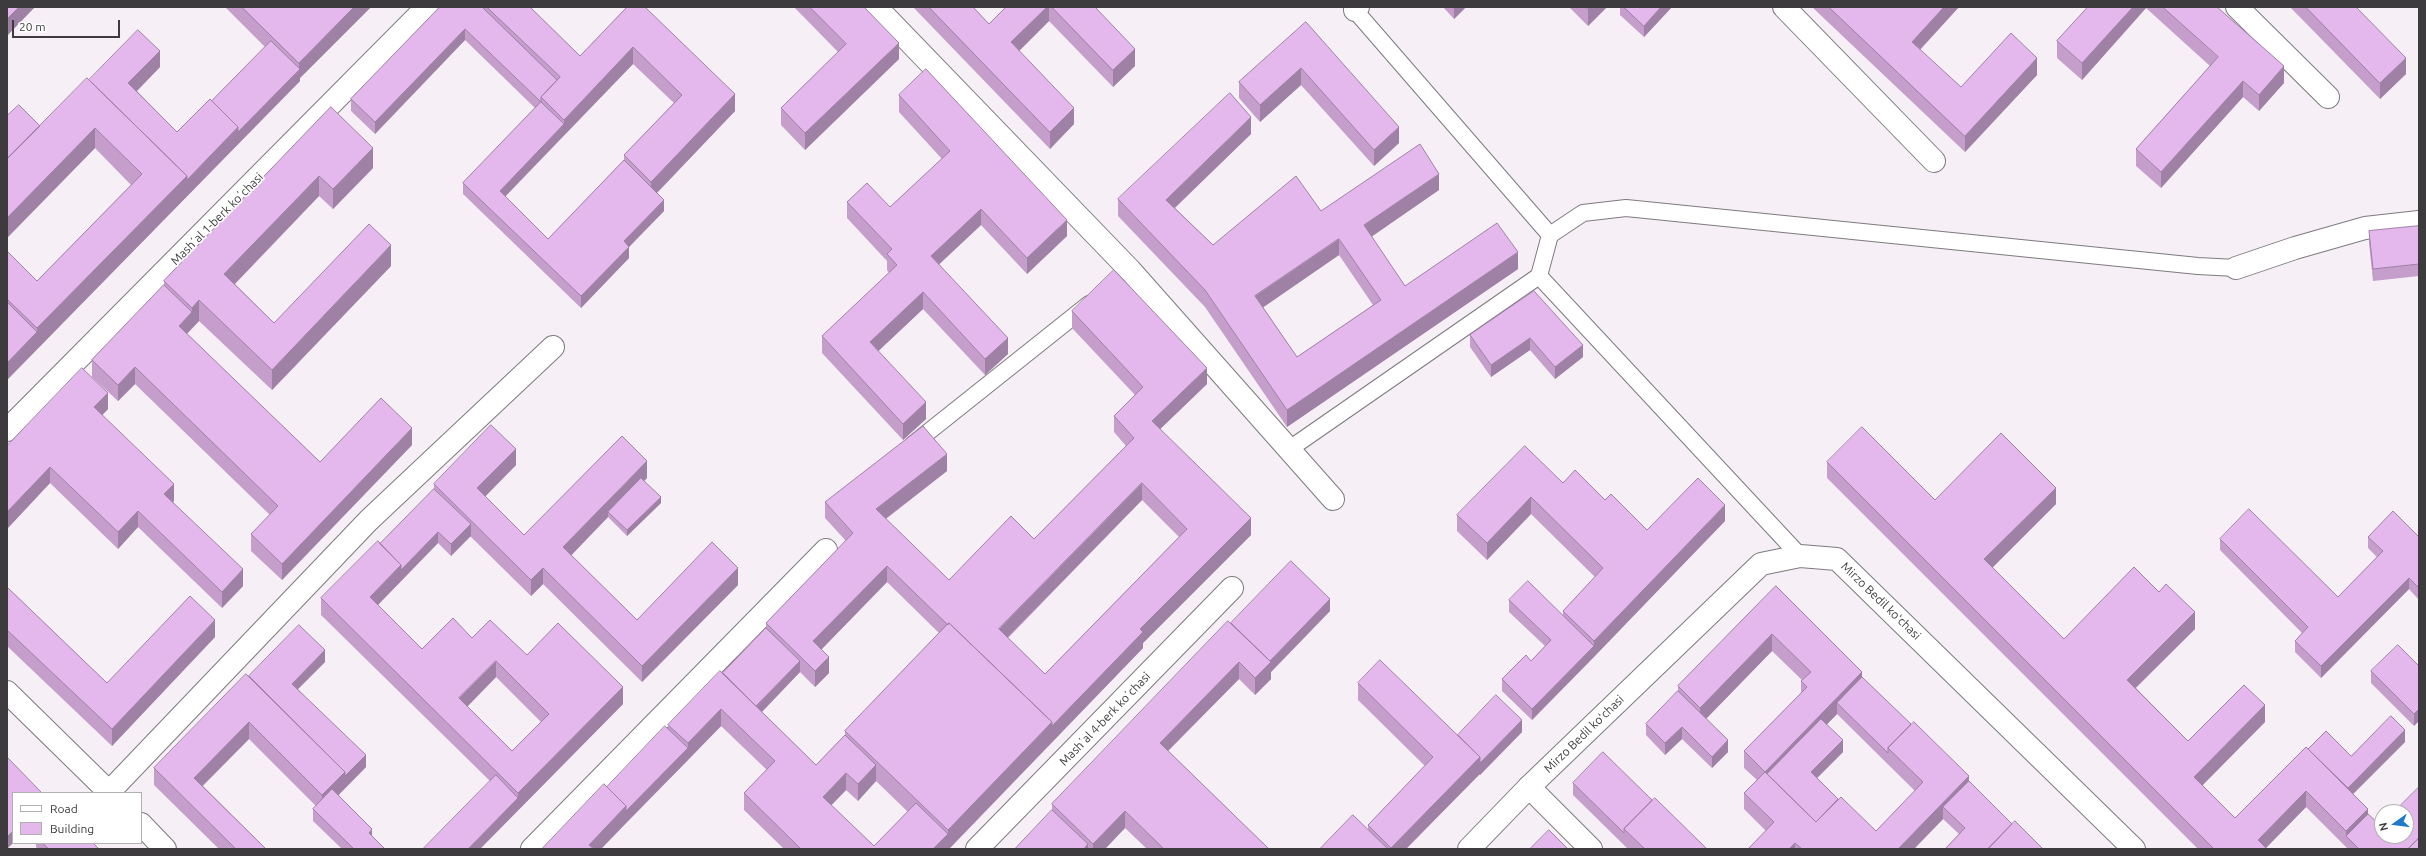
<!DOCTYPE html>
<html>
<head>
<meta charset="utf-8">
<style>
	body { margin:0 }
	#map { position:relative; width:2426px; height:856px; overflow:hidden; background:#f6f0f6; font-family:Ubuntu,sans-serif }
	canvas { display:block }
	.frame { position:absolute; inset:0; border:8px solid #3d3b3d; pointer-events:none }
	.legend { position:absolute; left:12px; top:792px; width:130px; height:52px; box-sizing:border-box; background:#fff; border:1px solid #b1b1b1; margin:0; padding:5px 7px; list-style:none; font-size:12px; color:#3d3b3d }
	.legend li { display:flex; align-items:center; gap:8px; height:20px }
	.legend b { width:20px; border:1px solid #b1b1b1 }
	.north { position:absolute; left:2374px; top:804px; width:40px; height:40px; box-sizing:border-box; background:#fff; border:1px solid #b1b1b1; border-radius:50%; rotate:256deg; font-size:11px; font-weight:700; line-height:16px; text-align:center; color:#3d3b3d }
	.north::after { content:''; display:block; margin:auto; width:14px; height:18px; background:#1f7ac7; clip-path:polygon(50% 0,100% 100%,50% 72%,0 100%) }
	.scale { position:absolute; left:12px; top:20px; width:108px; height:18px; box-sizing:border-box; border:2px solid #3d3b3d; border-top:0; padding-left:5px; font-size:12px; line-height:14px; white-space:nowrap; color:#3d3b3d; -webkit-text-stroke:3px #fff; paint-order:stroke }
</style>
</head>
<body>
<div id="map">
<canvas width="2426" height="856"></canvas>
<div class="frame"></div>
<ul class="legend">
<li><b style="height:5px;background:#fff"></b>Road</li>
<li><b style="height:11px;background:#e5b8ed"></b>Building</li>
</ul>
<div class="north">N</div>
<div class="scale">20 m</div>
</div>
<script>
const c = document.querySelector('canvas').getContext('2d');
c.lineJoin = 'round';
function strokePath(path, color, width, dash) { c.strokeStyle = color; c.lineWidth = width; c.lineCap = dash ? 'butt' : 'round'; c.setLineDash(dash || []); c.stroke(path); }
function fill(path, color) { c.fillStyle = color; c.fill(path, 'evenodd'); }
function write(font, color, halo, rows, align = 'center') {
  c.font = font + ' Ubuntu,sans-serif'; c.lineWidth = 3.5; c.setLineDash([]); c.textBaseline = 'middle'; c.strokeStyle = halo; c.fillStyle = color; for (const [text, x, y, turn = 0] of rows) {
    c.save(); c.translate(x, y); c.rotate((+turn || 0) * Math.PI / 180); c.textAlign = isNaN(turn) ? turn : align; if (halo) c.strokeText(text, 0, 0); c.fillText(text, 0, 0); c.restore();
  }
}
const service = new Path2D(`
	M1550,235l33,-22 43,-5 572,58 38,2
	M1539,276l261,280
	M912,445l177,-141
	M1288,450l251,-174 11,-41 -198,-228`);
const minor = new Path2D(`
	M876,7l254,263 203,229
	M1784,7l150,154
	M2237,7l91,90
	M1355,10l3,-3
	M2236,268l59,-20 70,-20 54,-6
	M7,430l420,-423
	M1529,787l62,62
	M109,792l260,-272 184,-173
	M532,849l294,-299
	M977,849l255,-261`);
const tertiary = new Path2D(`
	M7,692l103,101
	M141,824l24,25
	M1469,849l60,-62 232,-223 39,-8 37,3 297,290`);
strokePath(service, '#7f7a7f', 18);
strokePath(minor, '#7f7a7f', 24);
strokePath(tertiary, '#7f7a7f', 24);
strokePath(service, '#fff', 16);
strokePath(minor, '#fff', 22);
strokePath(tertiary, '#fff', 22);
fill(new Path2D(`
	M225,7h146l-71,71v3l-293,299v-129l30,30 94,-96 -36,-37 -88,90v-122l33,10 49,-46 71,-13 -23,24 40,41 35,-31 53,-54z
	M440,7h90l50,49 47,-49 108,104 -78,82 7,18 -35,36v11l-48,50 -118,-114v-11l72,-75 -70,-68 -90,94 -24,-23v-12zM633,64l41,39 -50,52v5l-76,79 -43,-43z
	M794,7h70l35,52 -94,91 -24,-25v-17l57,-56z
	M913,7h60l16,17 17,-17h89l40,59 -22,21 -64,-66 -30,30 55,73 -24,25z
	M1443,7h23l-12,12z
	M1569,7h38l-19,19z
	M1620,7h52l-28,30 -24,-22z
	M1812,7h147l-39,43 41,37 76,-12 -72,77z
	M2088,7h129l67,76 -25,28 -16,-14 -82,91 -25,-22v-17l74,-83 -64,-58 -64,72 -25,-22v-17z
	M2290,7h66l50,67 -26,25z
	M1306,22l93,121 -25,23 -73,-81 -41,37 -21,-24v-16z
	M2419,55v14l-1,-1v-12z
	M899,95l168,141 -40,38 -46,-49 -42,39 69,90 -23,21 -62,-66 -45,42 48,68 -23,21 -81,-87v-17l67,-63 -2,-3v-9l-40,-43v-16l43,5 52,-48 -43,-47z
	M331,107l42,61 -40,41 -14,-13 -84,88 39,39 117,-57 -119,124 -73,-69 -12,13 133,128 92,-17 -130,135 -31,-29v-17l19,-19 -135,-131 -17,17 -26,-24v-17l72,-75v-4z
	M1251,134l-76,74 38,37 108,-34 118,-21 -68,46 34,50 113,-17 -231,158 -82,-120 -87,-91v-17zM1339,255l34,50 -76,52 -34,-50z
	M2419,226v50l-46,5 -4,-38v-12z
	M1534,291l49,66 -28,22 -25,-29 -39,27 -21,-30v-12z
	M1072,311l135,73 -47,45 91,106 -108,108v5l-194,201h-165l-40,-39v-17l23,-23 -46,-44 -120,123h-59l65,-62 61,-57v-5l55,-52 43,-45v-5l80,-82 -21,-23v-16l122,-31 -61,48 63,61 85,-41 92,-93 -12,-14v-16l21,-21 -63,-67zM1142,500l37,37 -134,137 -37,-36zM887,582l52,51 -94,98v4l-29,30 -54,-53 38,-40 15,15 14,-14 -7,-24zM876,781l32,31 -34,34 -43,-41 15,-15 12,11z
	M108,409l-6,6 72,86 -1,1 70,84 -21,22 -84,-81 -20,22 -68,-66 -43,46v-83z
	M1827,462l108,38 121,4 -64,64 72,71 131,-10 -59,59 52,53 77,-19 -63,63 33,33 73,-69 43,7 54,-14 -52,52 15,20 13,12 38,23h-71l-42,-42 -40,41 1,1h-69l-371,-371z
	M516,465l-31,31 39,39 123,-57 -3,3 17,22 -34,33 -19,-19 -37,38 66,65 101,-35 -96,97 -99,-98 -12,12 -61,-60 -19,20 -13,-13 -60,62 44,44 50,-11 55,17 96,49 -143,145 10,-68 -169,-166v-17l59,-54 54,-55v-5zM496,677l45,45 -29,29 -45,-44z
	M1563,483l42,17 42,30 78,-9 -193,199 -30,-29v-12l29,-18 14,-15 -36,-34v-12l54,15v-4l32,-34 -64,-63 -44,46 -30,-29v-16z
	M2368,537h51v63l-10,-11 -88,89 -26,-26v-11l7,-8 -82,-83v-11l118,58 39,-40 -9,-9z
	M1776,586l86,91 107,104 43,43 31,25h-98l14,-15 -16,-15 -29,30h-166l18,-18 -22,-22v-16l13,-13 -13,-12v-17l57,-58v-12l1,-1 -30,-29 -66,68 22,33 -16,16 -30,-29 -17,16 -19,-20v-11l32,-33v-5zM1837,714l78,77 -39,40 -38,-32 -21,-21 26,-26 -16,-28z
	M7,587l100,96 108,-46 -103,109 -105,-100z
	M1330,611l-59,61v7l-16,16 -16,-16 -71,72 101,98h-122l-22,-21 -20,21h-90l37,-38v-7l179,-181z
	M325,662l-27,27 68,78 -28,28 34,41 13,13h-43l-29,-28v-12l3,-3 -67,-67 -46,47 63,63h-47l-65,-64v-17l95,-92z
	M2419,666l-5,60 -43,-43v-12z
	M1358,683l100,52 64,-3 -42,43 -1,-1 -73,75h-86l48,-20v-4l57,-59 -67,-66z
	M1573,783l79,17 55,49h-79l-55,-54z
	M36,843h57l6,6h-61l-2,-2z`), '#c59ecc');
fill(new Path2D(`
	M19,7h16l-28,29v-17z
	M354,7h17l-71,71v3l-293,299v-17l30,-31v-4l150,-152 112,-105v-8z
	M1047,7h2v14l-38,38v-17z
	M1454,7h12l-12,12z
	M1590,7h17l-19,19v-17z
	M1661,7h11l-28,30v-11z
	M1944,7h15l-47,51v-16z
	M2133,7h13v1l-64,72v-17z
	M465,29v11l-90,94v-12z
	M899,43v16l-94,91v-17z
	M633,47v17l-133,138v-11l64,-67v-4z
	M1135,49v17l-22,21v-17z
	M160,51v16l-32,33v-17z
	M2037,58v17l-72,77v-16z
	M2406,58v16l-26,25v-16z
	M2284,66v17l-25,28v-16z
	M1301,68v17l-41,37v-17z
	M2243,81v16l-82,91v-16z
	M735,94v17l-84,88v-17z
	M1074,108v16l-24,25v-17z
	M1251,117v17l-85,82v-16z
	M1399,127v16l-25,23v-16z
	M95,128v20l-88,90v-20z
	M373,148v20l-40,41v-20z
	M1439,174v16l-75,52v-17z
	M319,176v20l-95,99v-21z
	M664,200v11l-35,36v11l-48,50v-12l43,-55z
	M981,209v16l-50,47v-16z
	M1067,220v16l-40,38v-16z
	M1339,239v16l-84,58v-17z
	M391,245v21l-119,124v-20z
	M1518,252v17l-231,158v-17z
	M923,292v17l-53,50v-17z
	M199,300v21l-20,21v-16l13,-14v-4z
	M1008,338v16l-23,21v-16z
	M1530,338v12l-39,27v-12z
	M1583,345v12l-28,22v-12z
	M135,367v17l-17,17v-16z
	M1207,368v16l-55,53v-16z
	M108,393v16l-14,15v-17z
	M926,402v17l-23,21v-16z
	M412,428v17l-130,135v-16z
	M516,449v16l-39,40v-17z
	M947,454v17l-71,55v-17z
	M647,461v17l-36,36 -3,-2v5l-45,47v-17z
	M50,467v16l-43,46v-17z
	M1142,483v17l-143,146v-17z
	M174,484v17l-10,10v-17z
	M2056,488v16l-72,72v-17z
	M661,497v6l-34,33v-6z
	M1531,497v17l-44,46v-17z
	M1725,505v16l-131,136v-16z
	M138,511v16l-20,22v-17z
	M1251,518v17l-108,108v5l-194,201h-16l15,-15v-4l104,-108 88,-93z
	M471,524v12l-20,20v-12z
	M438,532v11l-68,70v-16l31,-32z
	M887,566v16l-74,76v-17z
	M543,568v16l-12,12v-16z
	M738,568v17l-96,97v-16z
	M243,569v17l-21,22v-16z
	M2409,578v11l-88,89v-12z
	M1330,599v12l-59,61v7l-16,16v-17l12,-14z
	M2195,612v17l-68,67v-16z
	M215,620v17l-103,109v-17z
	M1772,634v17l-72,74v-17z
	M1594,646v11l-62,63v-11z
	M325,650v12l-33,33v-11z
	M829,657v16l-14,14v-16z
	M496,661v16l-37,38v-17z
	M800,661v11l-46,48v-11z
	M1239,662v17l-79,80v-16z
	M1862,672v16l-25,15v11l-66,68 -6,-10z
	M623,687v17l-143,145h-12l50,-51v-5z
	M2265,705v17l-71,72v-17z
	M721,709v17l-33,34v-17z
	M2419,709v12l-5,5v-12z
	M1522,720v12l-42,43v-12z
	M249,722v17l-55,55v-16z
	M1682,727v12l-17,16v-12z
	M2405,730v12l-60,60v-12z
	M1728,740v12l-16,16v-11z
	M1843,740v12l-32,32v-12z
	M688,748v12l-62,63 -25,26h-12v-4l37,-39z
	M366,755v12l-44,45v-17l23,-23z
	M1480,757v17l-74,75h-15v-1z
	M876,765v16l-18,20v-17z
	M846,773v17l-23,24v-17z
	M1969,776v17l-26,14v12l-29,30h-16z
	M2306,791v16l-41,42 -7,-9z
	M2368,809v16l-22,11v-5z
	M1125,811v17l-20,21h-12v-5z
	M372,829v12l-3,-8z
	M13,831v12l-6,6v-12z
	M1795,843v6h-6z
	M1088,844v5h-4z`), '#a081a6');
const building = new Path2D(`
	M7,7h12l-12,12z
	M242,7h112l-55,56z
	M440,7h42l75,73 -16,17v5l-76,-73 -90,93 -24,-23z
	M487,7h43l50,49 47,-49h18l90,87 -84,88 -27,-27 58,-60 -49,-48 -69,73 -23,-23 19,-20z
	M810,7h54l35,36 -94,90 -24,-25 65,-64z
	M929,7h44l16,17 17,-17h41l-36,35 63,66 -24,24z
	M1052,7h43l40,42 -22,21z
	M1585,7h5l-2,2z
	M1624,7h37l-17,19z
	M1829,7h115l-32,35 49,45 50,-54 26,25 -72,78z
	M2088,7h45l-51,56 -25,-22z
	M2163,7h54l67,59 -25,29 -16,-14 -82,91 -25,-23 82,-92z
	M2306,7h50l50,51 -26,25z
	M1306,22l93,105 -25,23 -73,-82 -41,37 -21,-23z
	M138,30l22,21 -32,32 49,49 33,-33 28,28 -51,53v-4l-98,-96z
	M271,41l29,28 -62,63v-5l-26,-26z
	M926,69l141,151 -40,38 -46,-49 -50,47 77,82 -23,21 -62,-67 -53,50 56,60 -23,22 -81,-88 75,-71 -10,-11 5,-5 -45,-47 20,-19 23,24 60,-56 -51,-56z
	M87,78l100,98 -150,152 -30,-29v-48l30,30 105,-107 -47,-46 -88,90v-59z
	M1230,93l21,24 -85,83 47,45 83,-69 25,35 99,-67 19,30 -75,51 41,61 92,-63 21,29 -231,158 -82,-120 -87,-91zM1339,239l42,61 -84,57 -42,-61z
	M541,102l23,22 -64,67 48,48 76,-79 40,40 -40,41 5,6 -48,49 -118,-113z
	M19,105l21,21 -33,33v-43z
	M331,107l42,41 -40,41 -14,-13 -95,98 50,49 95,-99 22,21 -119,125 -73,-70 -7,8 -28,-27z
	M2419,226v38l-46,5 -4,-38z
	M1114,270l93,98 -55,53 99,97 -111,111 3,3 -91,94v-4l-103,-99 -1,2 -61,-59 -74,75 16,16 -14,14 -49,-48 87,-90 -28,-31 98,-76 24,28 -71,55 73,71 62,-64 23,23 100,-101 -20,-22 29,-29 -71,-76zM1142,483l45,46 -142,145 -46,-45z
	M164,285l28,27 -13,14 141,136 61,-64 31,30 -130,136 -31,-30 27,-28 -143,-139 -17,18 -26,-25z
	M1534,291l49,54 -28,22 -25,-29 -39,27 -21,-30z
	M7,302l30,30 -30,31z
	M82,368l26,25 -14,14 80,77 -10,10 79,75 -21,23 -84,-81 -20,21 -68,-65 -43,45v-66z
	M491,425l25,24 -39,39 47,47 98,-99 25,25 -84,86 74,73 75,-78 26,26 -96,98 -99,-98 -12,12 -97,-96z
	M1862,427l73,73 66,-67 55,55 -72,71 80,80 70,-72 25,25 7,-8 29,28 -68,68 61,61 56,-56 21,20 -71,72 41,41 71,-71 62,62 -22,22 -40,-40 -48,49 9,9h-53l-387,-387z
	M1525,446l38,37 12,-13 30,30 6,-6 36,36 51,-52 27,27 -131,136 -31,-30 40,-43 -72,-71 -44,46 -30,-28z
	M641,478l20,19 -34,33 -19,-18z
	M434,489l37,35 -20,20 -13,-12 -37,38v-5l-21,-21z
	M2249,509l89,88 45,-46 -15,-14 25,-26 26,26v51l-10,-10 -88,88 -26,-25 13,-14 -88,-88z
	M378,541l23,24 -31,32 52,52 31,-31 19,20 18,-18 37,35 31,-32 65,64 -105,106 -197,-195zM496,661l53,53 -37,37 -53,-53z
	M1291,561l39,38 -60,62 -39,-38z
	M1528,581l66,65 -62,63 -30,-30 24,-24 5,6 20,-21 -42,-40z
	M1776,586l86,86 -97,100 -21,-21 63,-64 -6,-6 10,-9 -39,-38 -72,74 -22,-22z
	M7,587l100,96 83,-87 25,24 -103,109 -105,-99z
	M1228,621l43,41 -16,16 -16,-16 -79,81 109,106h-105l-39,-38 -32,33 -41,-40z
	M949,623l103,99 -104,108 -103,-99z
	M299,625l26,25 -33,34 74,71 -21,21v-4l-96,-96z
	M766,628l34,33 -44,45 -33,-33z
	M2398,645l21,21v43l-5,5 -43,-43z
	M1380,660l100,97 -89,91 -23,-23 65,-68 -75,-74z
	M720,671l96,94 29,-30 31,30 -18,19 -12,-11 -23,24 51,49 42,-43 32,31 -15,15h-132l-57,-56 31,-32 -54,-52 -33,34 -20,-18z
	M246,674l99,98 -23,23 -73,-73 -55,56 72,71h-30l-82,-81z
	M1862,677l49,47 -23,24v5l-51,-50z
	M1678,691l50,49 -16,17 -30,-30 -17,16 -19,-19z
	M1496,695l26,25 -42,43v-6l-22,-22z
	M2391,716l14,14 -57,58 -40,-39 18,-18 25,25z
	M1821,719l22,21 -32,32 27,27 -22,23 -49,-48z
	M1914,722l55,54 -71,73h-96l-7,-6 -6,6h-41l26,-27 -30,-29 21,-21 51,50 25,-25 35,34 47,-49 -35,-34z
	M665,726l23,22 -62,63v-5l-19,-19z
	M1603,752l49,48 -28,29v4l-51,-50z
	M7,757l35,36h-29v38l-6,6z
	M496,775l22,23 -50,51h-45z
	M1969,781l43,43 -23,24v1h-44l20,-21 -22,-21z
	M604,784l22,22 -37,39 5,4h-52z
	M2419,787v51l-11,11h-49l-13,-13 22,-22 13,12 1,-1v11h24v-24h-12z
	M332,789l40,40 -3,4 16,16h-31l-41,-40z
	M1655,798l52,51h-62l-21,-20z
	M1052,810l36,34 -4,5h-69z
	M1353,815l35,34h-68z
	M2015,821l28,28h-52l-2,-1z
	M1549,830l19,19h-38z
	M2419,838v11h-11z
	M43,843h50l6,6h-50z`);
fill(building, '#e5b8ed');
strokePath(building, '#a081a6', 1);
write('12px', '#3d3b3d', '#fff', [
	["Mashʼal 1-berk koʼchasi",217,219,-45],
	["Mirzo Bedil koʻchasi",1881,601,44],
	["Mashʼal 4-berk koʼchasi",1105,719,-46],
	["Mirzo Bedil koʻchasi",1584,734,-44]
]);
</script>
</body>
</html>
